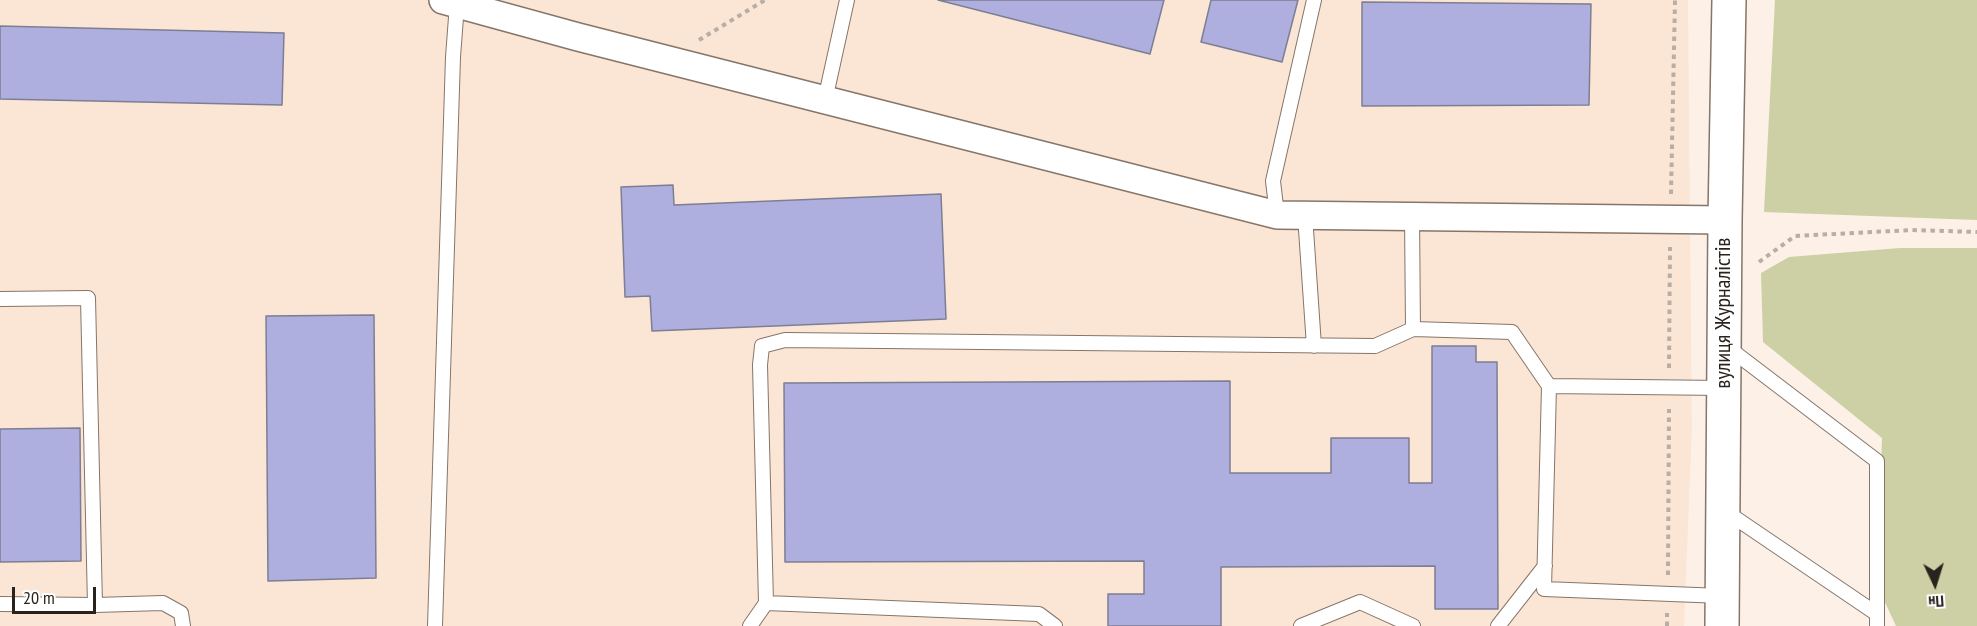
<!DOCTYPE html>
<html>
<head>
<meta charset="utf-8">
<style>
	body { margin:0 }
	#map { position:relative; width:1977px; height:626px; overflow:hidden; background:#fcf0e7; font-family:"PT Sans Narrow",sans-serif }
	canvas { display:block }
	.north { position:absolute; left:1905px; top:554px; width:60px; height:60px; -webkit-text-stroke:4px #fff; paint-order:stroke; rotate:176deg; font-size:16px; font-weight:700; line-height:24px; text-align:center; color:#2a231d }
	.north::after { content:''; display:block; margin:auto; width:21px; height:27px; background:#2a231d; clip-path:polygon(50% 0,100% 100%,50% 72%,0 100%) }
	.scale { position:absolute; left:12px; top:587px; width:84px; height:27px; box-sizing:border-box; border:3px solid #2a231d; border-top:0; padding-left:8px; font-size:18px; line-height:21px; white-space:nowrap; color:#2a231d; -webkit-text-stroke:4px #fff; paint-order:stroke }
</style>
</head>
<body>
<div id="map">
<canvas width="1977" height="626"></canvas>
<div class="north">Пн</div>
<div class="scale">20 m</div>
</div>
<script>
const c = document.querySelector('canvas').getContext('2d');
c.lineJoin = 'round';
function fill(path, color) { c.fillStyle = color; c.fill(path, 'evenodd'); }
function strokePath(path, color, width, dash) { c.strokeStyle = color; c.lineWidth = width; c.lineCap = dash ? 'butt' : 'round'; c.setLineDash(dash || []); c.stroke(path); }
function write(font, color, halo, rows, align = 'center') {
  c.font = font + ' "PT Sans Narrow",sans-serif'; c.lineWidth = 6; c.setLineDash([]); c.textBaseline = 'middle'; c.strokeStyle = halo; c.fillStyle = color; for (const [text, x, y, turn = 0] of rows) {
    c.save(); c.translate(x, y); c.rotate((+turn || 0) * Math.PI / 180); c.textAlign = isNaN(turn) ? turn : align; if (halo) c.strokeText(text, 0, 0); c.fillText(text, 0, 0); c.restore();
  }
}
fill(new Path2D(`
	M0,0h1688l4,427 -8,199h-1684z`), '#fbe6d6');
fill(new Path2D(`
	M1775,0h202v220l-213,-8z
	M1900,248h77v378h-81l-19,-41 5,-147 -119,-96 -2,-69 28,-16z`), '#ccd0a4');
const building = new Path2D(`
	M938,0h226l-14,54z
	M1211,0h87l-16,62 -81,-20z
	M1362,2l229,2 -2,101 -227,1z
	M0,26l284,7 -2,72 -282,-6z
	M673,185l1,20 267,-11 5,125 -294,12 -2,-35 -25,1 -4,-110z
	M374,315l2,263 -108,3 -2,-265z
	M1432,346h44v16h21l1,247h-63v-43l-214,1v59h-113v-32h36v-33l-359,1 -1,-179 446,-2v92h101v-35h78v45h23z
	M80,428l1,133 -81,1v-133z`);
fill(building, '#aeafdf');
strokePath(building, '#7d7e92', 1.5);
const lane = new Path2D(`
	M825,100l22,-100
	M1277,215l-4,-34 41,-181
	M1305,215l9,131
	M1412,215l1,114 99,3 37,54
	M0,299l88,-1 7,307
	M1726,346l151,115v165
	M1725,511l152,103
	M1722,596l-178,-7 5,-203 174,2
	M766,603l273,11 16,12
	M0,604l95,1 68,-2 18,10 2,13
	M435,626l18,-569 4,-53
	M750,626l16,-23 -6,-238 2,-19 23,-6 590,6 38,-17
	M1301,626l59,-24 53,24
	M1498,626l47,-60`);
const street = new Path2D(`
	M443,0l135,37 699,178 448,5`);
const secondary = new Path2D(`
	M1722,626l3,-406 4,-220`);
strokePath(lane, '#867568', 16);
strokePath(street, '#867568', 30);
strokePath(secondary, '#867568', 36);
strokePath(new Path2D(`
	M699,40l66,-40
	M1671,194l4,-194
	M1759,262l36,-26 117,-6 65,2
	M1669,368l1,-121
	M1668,575l1,-166
	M1667,626v-13`), '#b8aea5', 4, [4.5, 4.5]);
strokePath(lane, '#fff', 14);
strokePath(street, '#fff', 27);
strokePath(secondary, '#fff', 33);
write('22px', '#2a231d', '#fff', [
	["вулиця Журналістів",1724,313,-90]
]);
</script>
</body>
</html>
